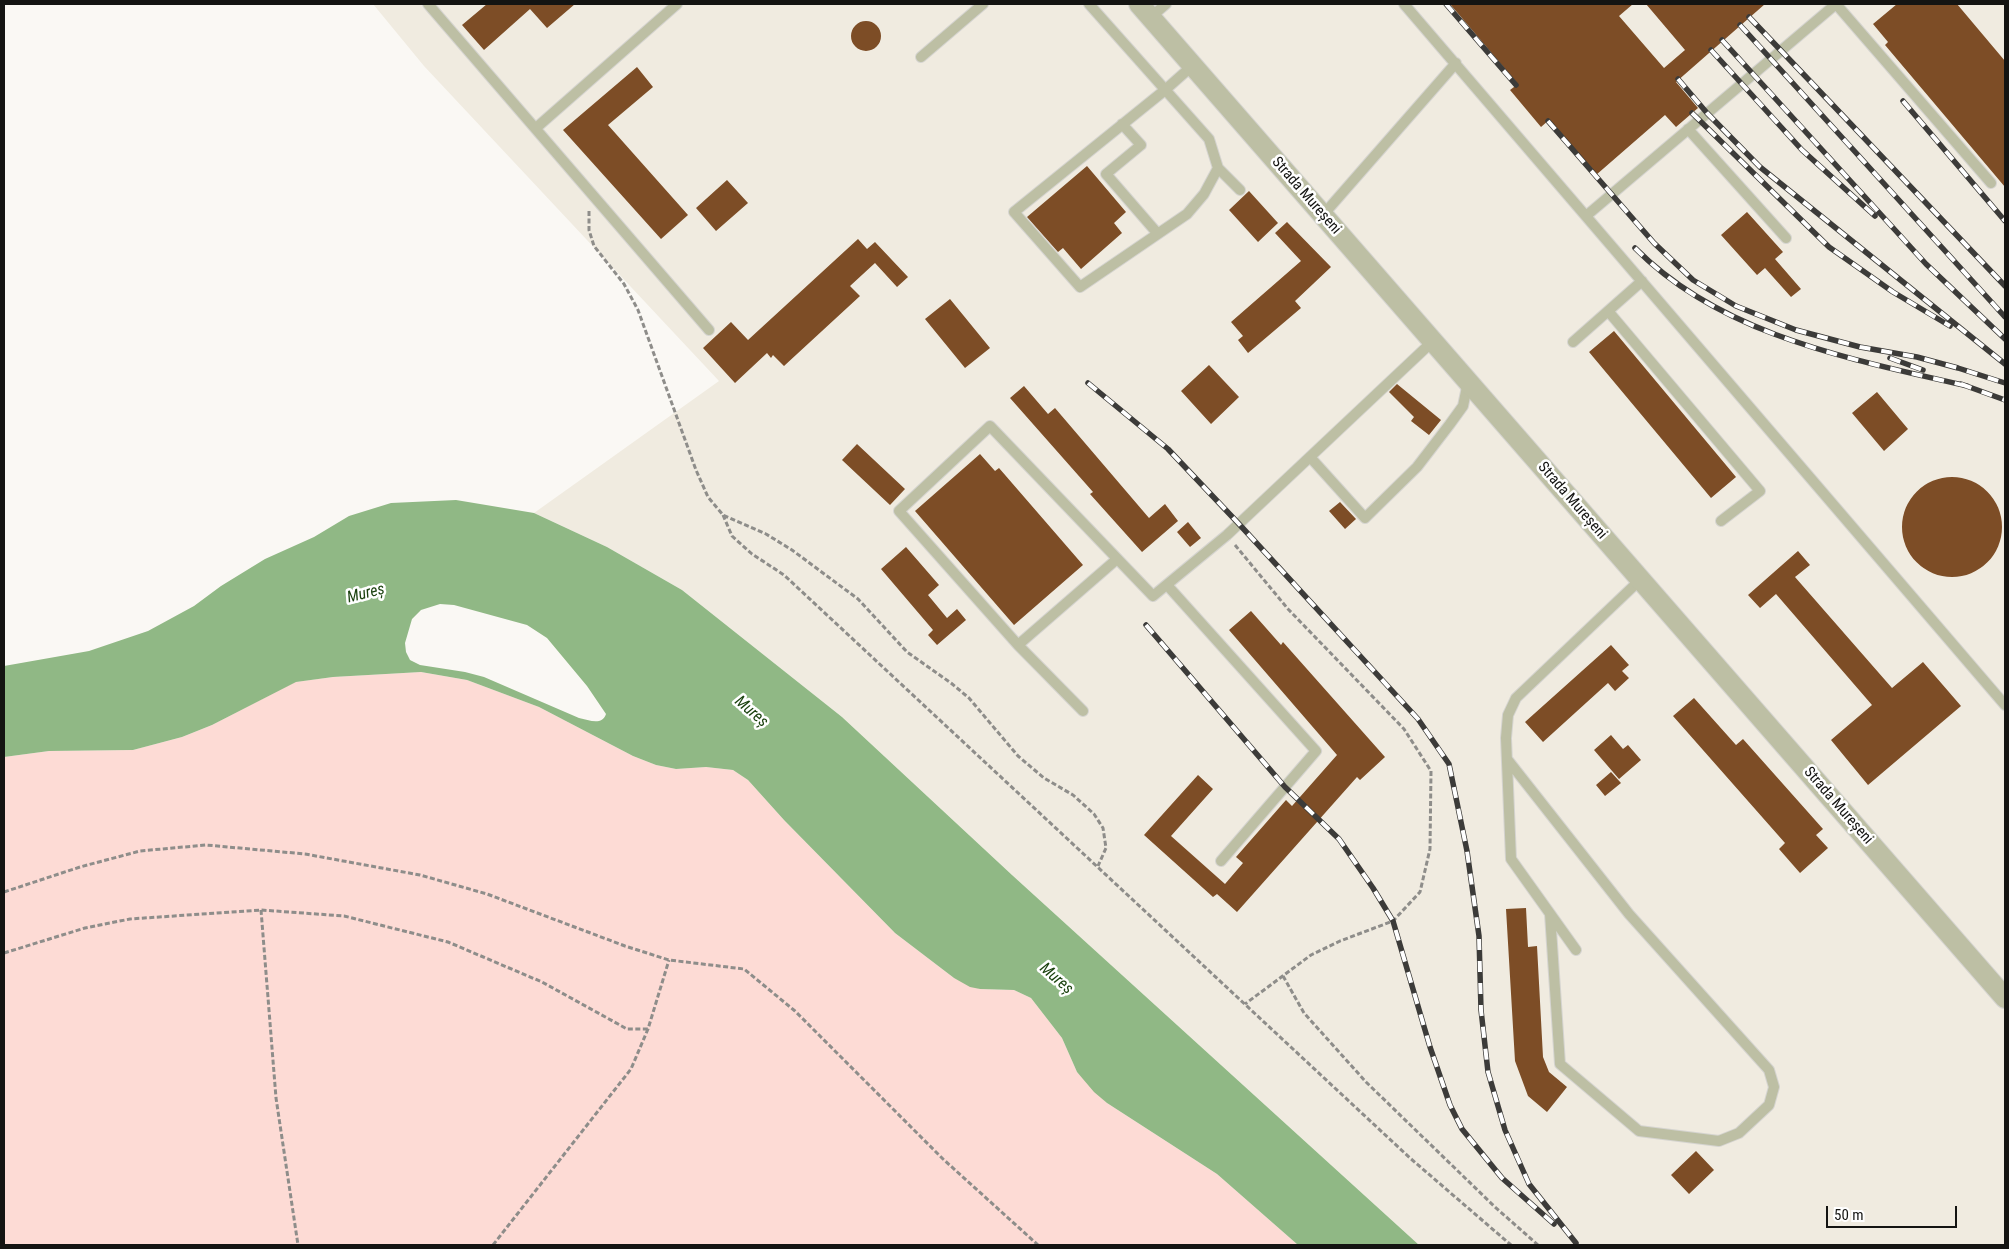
<!DOCTYPE html>
<html>
<head>
<meta charset="utf-8">
<style>
	body { margin:0 }
	#map { position:relative; width:2009px; height:1249px; overflow:hidden; background:#faf8f4; font-family:"Roboto Condensed",sans-serif }
	canvas { display:block }
	.frame { position:absolute; inset:0; border:5px solid #141412; pointer-events:none }
	.scale { position:absolute; left:1826px; top:1206px; width:131px; height:22px; box-sizing:border-box; border:2px solid #141412; border-top:0; padding-left:6px; font-size:15px; line-height:18px; white-space:nowrap; color:#141412; -webkit-text-stroke:4px #fff; paint-order:stroke }
</style>
</head>
<body>
<div id="map">
<canvas width="2009" height="1249"></canvas>
<div class="frame"></div>
<div class="scale">50 m</div>
</div>
<script>
const c = document.querySelector('canvas').getContext('2d');
c.lineJoin = 'round';
function fill(path, color) { c.fillStyle = color; c.fill(path, 'evenodd'); }
function strokePath(path, color, width, dash) { c.strokeStyle = color; c.lineWidth = width; c.lineCap = dash ? 'butt' : 'round'; c.setLineDash(dash || []); c.stroke(path); }
function write(font, color, halo, rows, align = 'center') {
  c.font = font + ' "Roboto Condensed",sans-serif'; c.lineWidth = 5; c.setLineDash([]); c.textBaseline = 'middle'; c.strokeStyle = halo; c.fillStyle = color; for (const [text, x, y, turn = 0] of rows) {
    c.save(); c.translate(x, y); c.rotate((+turn || 0) * Math.PI / 180); c.textAlign = isNaN(turn) ? turn : align; if (halo) c.strokeText(text, 0, 0); c.fillText(text, 0, 0); c.restore();
  }
}
fill(new Path2D(`
	M373,4h1632v1241h-586l-407,-370 -170,-158 -160,-127 -75,-43 -73,-34 185,-132 -295,-315z`), '#f0ebe0');
fill(new Path2D(`
	M421,672l46,8 72,27 94,49 23,9 20,4 30,-2 27,3 15,10 36,40 111,113 59,45 26,11 34,1 17,8 31,40 15,34 30,31 110,71 81,71h-1294v-488l45,-6 84,-1 49,-13 30,-12 83,-43 38,-5z`), '#fddbd5');
fill(new Path2D(`
	M456,500l78,13 73,34 75,43 160,127 170,158 407,370h-121l-81,-71 -110,-71 -13,-11 -17,-20 -15,-34 -31,-40 -17,-8 -34,-1 -10,-2 -16,-9 -59,-45 -111,-113 -36,-40 -15,-10 -27,-3 -30,2 -20,-4 -23,-9 -94,-49 -72,-27 -46,-8 -88,5 -37,5 -84,43 -30,12 -49,13 -84,1 -45,6v-91l85,-15 59,-20 46,-25 27,-20 44,-27 49,-22 35,-21 42,-13zM440,604l14,1 73,20 20,13 40,48 19,28c-4,12 -17,6 -27,4l-95,-41 -19,-5 -45,-7 -10,-5 -4,-8 -1,-9 7,-24 9,-9z`), '#90b885');
fill(new Path2D(`
	M487,4h88l-28,24 -17,-19 -46,41 -22,-25z
	M1450,4h183l-14,12 45,52 21,-18 -39,-46h119l-89,78 22,26 -22,19 -11,-12 -69,60 -47,-55 -8,7 -31,-37 8,-6z
	M1897,4h60l48,57v126l-120,-142 3,-3 -15,-18z
	M851 36a15 15 0 1 1 30 0a15 15 0 1 1-30 0Z
	M637,67l16,20 -45,38 80,90 -27,24 -98,-109z
	M1087,166l39,46 -12,11 8,10 -41,36 -18,-21 -5,4 -31,-35z
	M727,180l21,23 -32,28 -20,-23z
	M1249,191l29,32 -20,19 -29,-32z
	M1747,212l36,40 -8,7 26,30 -10,8 -26,-29 -8,7 -36,-40z
	M1287,222l44,45 -36,34 6,7 -53,45 -10,-13 5,-4 -12,-14 70,-61 -26,-28z
	M858,239l9,10 8,-7 33,35 -11,10 -22,-24 -25,23 10,10 -76,70 -11,-11 -2,3 -4,-5 -32,30 -32,-35 28,-26 17,18z
	M950,299l40,49 -25,20 -40,-49z
	M1614,331l122,146 -25,21 -122,-146z
	M1209,365l30,32 -28,27 -30,-33z
	M1397,384l44,36 -12,15 -18,-14 3,-4 -25,-25z
	M1024,386l24,28 7,-6 94,110 16,-14 13,17 -36,31 -52,-58 3,-2 -83,-94z
	M1877,392l31,37 -24,22 -32,-38z
	M857,444l48,45 -15,16 -48,-45z
	M980,454l15,17 4,-3 84,97 -69,60 -99,-114z
	M1902 527a50 50 0 1 1 100 0a50 50 0 1 1-100 0Z
	M1340,502l16,17 -11,10 -16,-18z
	M1188,522l13,16 -11,9 -13,-15z
	M906,547l33,38 -11,10 19,23 10,-9 9,11 -29,25 -9,-10 5,-5 -52,-61z
	M1798,551l12,14 -15,12 97,111 31,-26 38,44 -93,79 -37,-45 41,-35 -96,-111 -16,14 -12,-13z
	M1251,611l30,34 2,-3 102,115 -25,23 -3,-3 -120,135 -20,-18 -4,3 -69,-62 54,-60 15,14 -42,47 54,48 18,-21 -7,-6 50,-57 6,6 45,-51 -108,-125z
	M1611,645l18,20 -7,6 7,7 -14,13 -7,-8 -65,59 -18,-20z
	M1694,698l42,47 7,-6 80,90 -7,6 12,13 -28,25 -21,-24 6,-6 -112,-127z
	M1611,735l12,14 5,-4 13,15 -22,19 -25,-29z
	M1611,772l10,11 -16,13 -9,-11z
	M1526,908l2,39 9,-1 6,111 6,15 18,15 -20,25 -19,-16 -13,-35 -9,-152z
	M1696,1151l18,19 -25,24 -18,-19z`), '#7d4d26');
const service = new Path2D(`
	M428,4l281,326
	M1089,4l120,135 9,29 22,22
	M1404,4l601,701
	M1836,4l155,179
	M1151,17l15,-13
	M921,57l62,-53
	M1192,66l-27,24 -151,122 66,75 107,-73 17,-20 14,-26
	M1122,124l19,21 -35,29 52,60
	M536,128l141,-124
	M1688,129l98,109
	M1323,215l133,-152
	M1586,216l250,-212
	M1608,311l152,180 -39,30
	M1573,342l69,-61
	M1310,457l55,61 52,-51 33,-43 13,-18 5,-24
	M1167,585l149,166 -95,110
	M1018,645l99,-86
	M1083,711l-65,-66 -119,-134 91,-85 163,170 74,-61 206,-194
	M1507,759l122,155 140,156 5,17 -5,18 -30,28 -20,8 -80,-10 -79,-67 -10,-150
	M1576,950l-65,-91 -5,-121 2,-23 8,-17 125,-119`);
const minor = new Path2D(`
	M1139,4l866,994`);
strokePath(service, '#d5d4d0', 12);
strokePath(minor, '#d5d4d0', 22);
strokePath(new Path2D(`
	M589,211v19l5,16 30,38 14,26 58,160 12,27 15,18 43,19 26,16 66,49 49,53 44,31 18,15 49,58 26,22 29,17 21,19 9,14 3,20 -8,18
	M723,515l9,21 20,18 32,21 626,583 101,87
	M1235,545l53,64 116,120 27,42 -1,78 -10,43 -27,29 -53,20 -29,14 -66,49
	M4,892l76,-25 60,-16 66,-6 99,9 115,21 67,19 138,52 44,14 75,9 51,42 148,148 95,86
	M261,910l15,188 22,147
	M4,953l81,-25 45,-9 131,-9 83,6 104,26 94,40 85,47h21
	M1283,976l21,37 62,69 129,125 43,38
	M493,1245l138,-176 17,-40 21,-69`), '#8e8d8a', 3, [5, 2.5]);
strokePath(service, '#bdbfa4', 10);
strokePath(minor, '#bdbfa4', 20);
const rail = new Path2D(`
	M1446,4l70,81
	M1749,17l256,269
	M1740,25l265,292
	M1722,40l204,224 79,75
	M1711,50l91,100 73,66
	M1678,79l29,34 53,54 245,197
	M1903,101l102,120
	M1692,113l137,134 64,45 57,34
	M1548,121l106,122 39,37 43,26 60,24 64,17 57,10 41,11 47,15
	M1635,248c87,88 216,111 332,138
	M1890,358l33,12
	M1088,383l80,66 71,75 179,195 31,45 18,87 12,85 2,74 7,62 17,58 24,54 47,59
	M1961,384l44,16
	M1146,625l139,162 54,52 34,49 20,33 37,126 20,58 12,24 40,49 52,46`);
strokePath(rail, '#3c3b39', 5.5);
strokePath(rail, '#fff', 4, [11]);
write('15px', '#141412', '#fff', [
	["Strada Mureșeni",1306,196,49],
	["Strada Mureșeni",1572,501,49],
	["Strada Mureșeni",1838,806,49]
]);
write('italic 16px', '#1b420f', '#fff', [
	["Mureș",366,594,-14],
	["Mureș",751,712,41],
	["Mureș",1056,979,41]
]);
</script>
</body>
</html>
